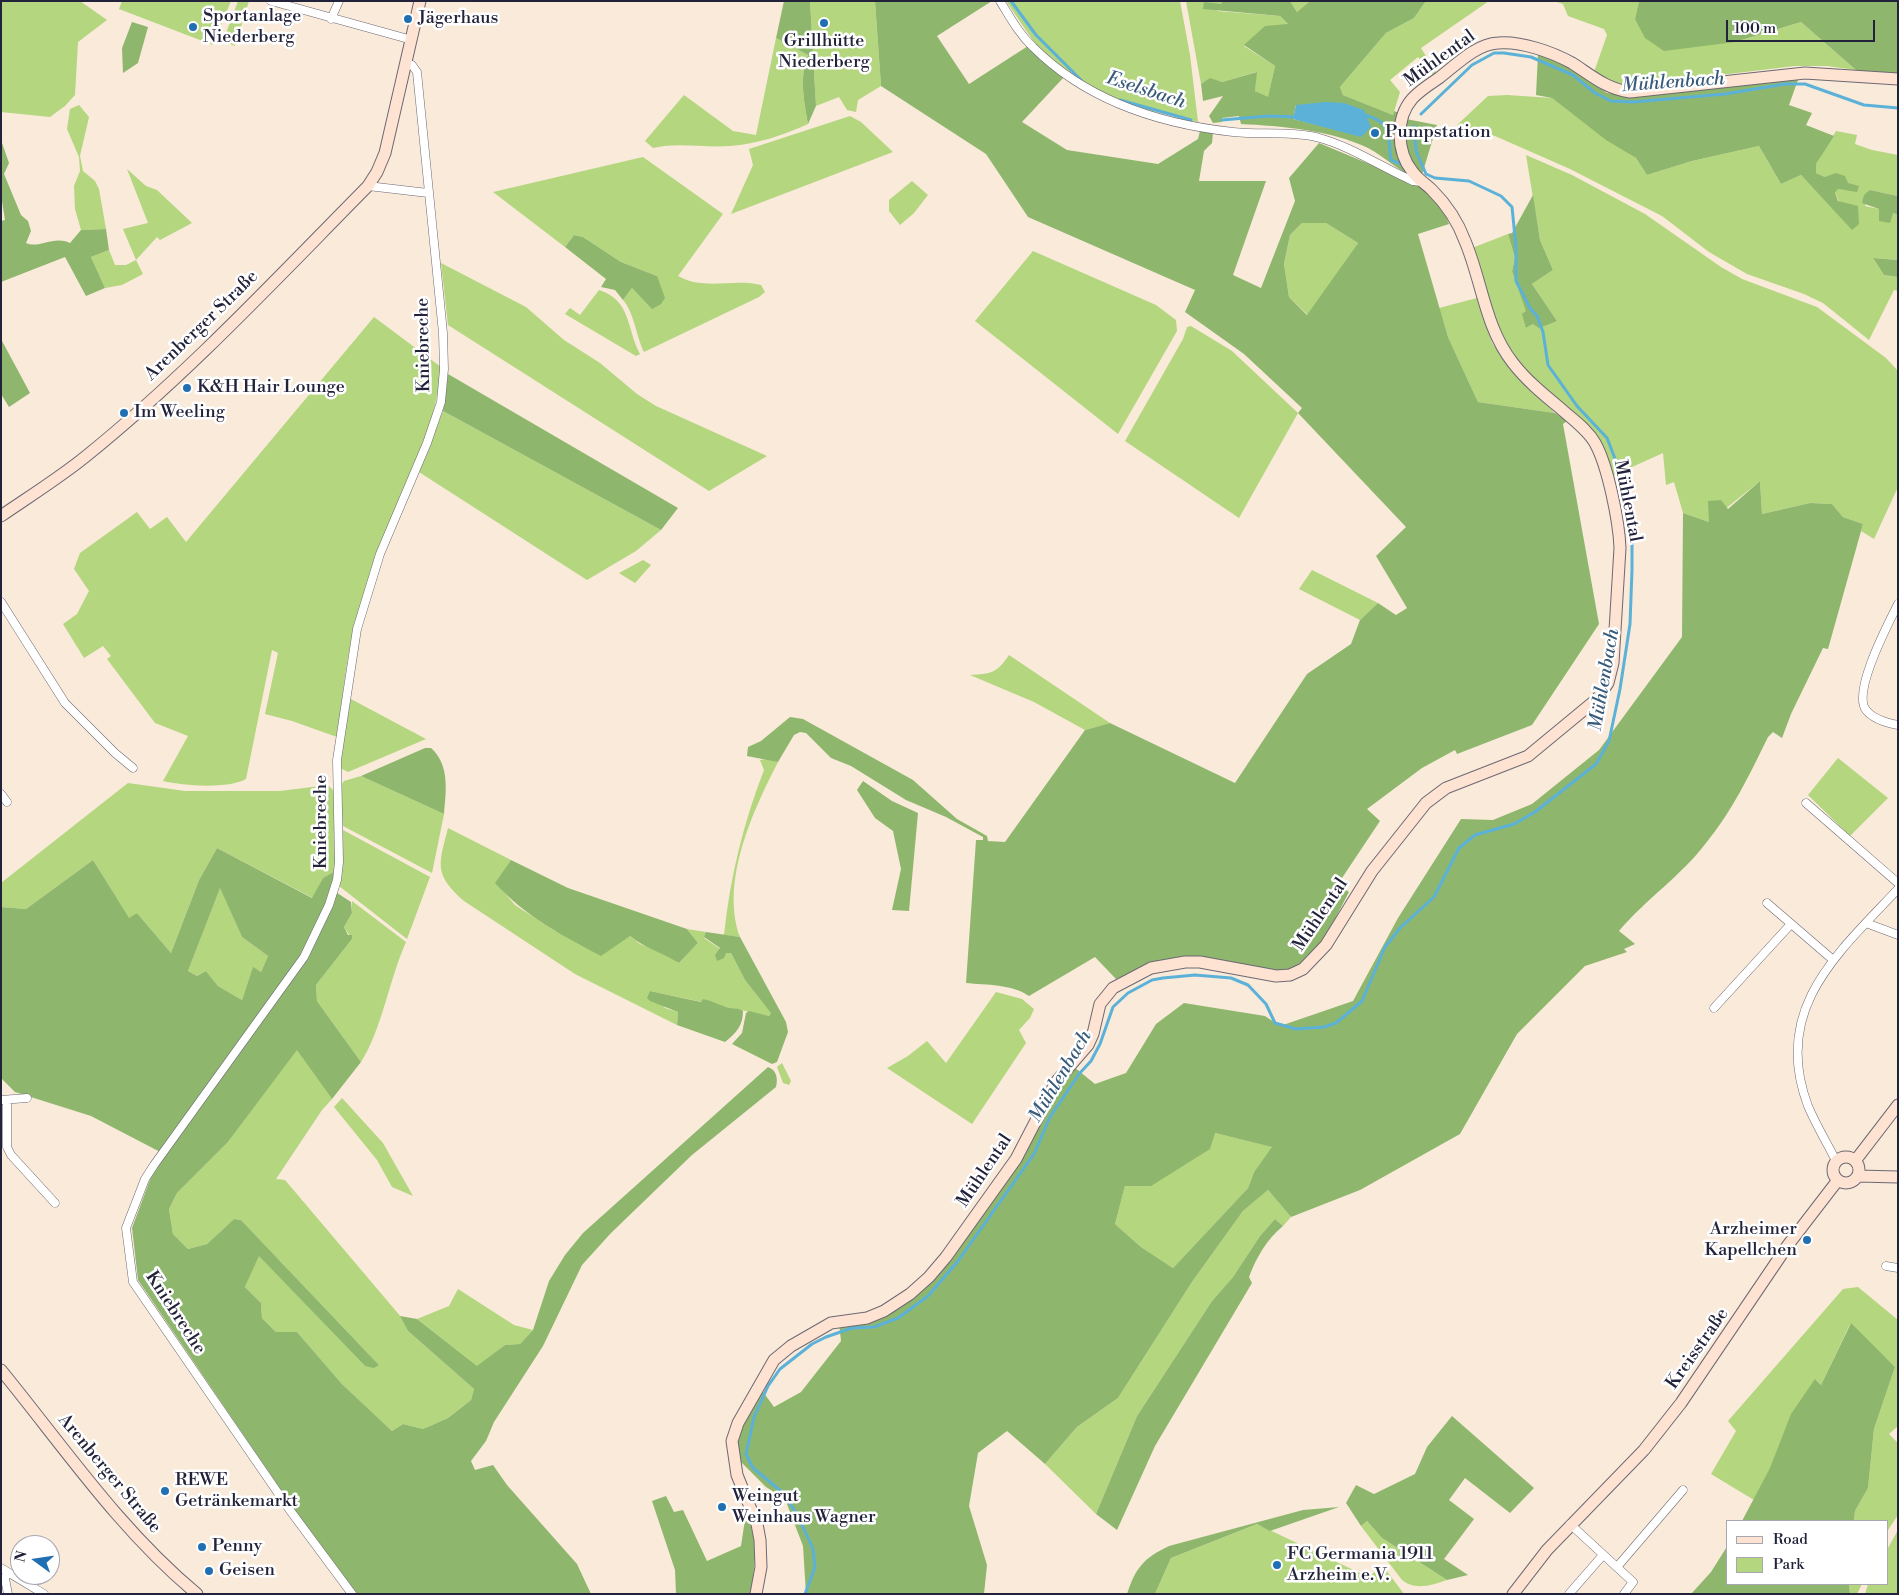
<!DOCTYPE html>
<html>
<head>
<meta charset="utf-8">
<style>
	body { margin:0 }
	#map { position:relative; width:1899px; height:1595px; overflow:hidden; background:#f9eada; font-family:"Libre Bodoni",serif }
	canvas { display:block }
	.frame { position:absolute; inset:0; border:2px solid #22223b; pointer-events:none }
	.legend { position:absolute; left:1726px; top:1520px; width:162px; height:65px; box-sizing:border-box; background:#fff; border:1px solid #a7a7b1; margin:0; padding:6px 9px; list-style:none; font-size:15px; color:#22223b }
	.legend li { display:flex; align-items:center; gap:10px; height:25px }
	.legend b { width:25px; border:1px solid #a7a7b1 }
	.north { position:absolute; left:10px; top:1535px; width:50px; height:50px; box-sizing:border-box; background:#fff; border:1px solid #a7a7b1; border-radius:50%; rotate:284deg; font-size:14px; font-weight:700; line-height:20px; text-align:center; color:#22223b }
	.north::after { content:''; display:block; margin:auto; width:18px; height:22px; background:#1f6fb2; clip-path:polygon(50% 0,100% 100%,50% 72%,0 100%) }
	.scale { position:absolute; left:1726px; top:20px; width:149px; height:22px; box-sizing:border-box; border:2px solid #22223b; border-top:0; padding-left:6px; font-size:15px; line-height:18px; white-space:nowrap; color:#22223b; -webkit-text-stroke:4px #fff; paint-order:stroke }
</style>
</head>
<body>
<div id="map">
<canvas width="1899" height="1595"></canvas>
<div class="frame"></div>
<ul class="legend">
<li><b style="height:6px;background:#fee3d2"></b>Road</li>
<li><b style="height:14px;background:#b3d67e"></b>Park</li>
</ul>
<div class="north">N</div>
<div class="scale">100 m</div>
</div>
<script>
const c = document.querySelector('canvas').getContext('2d');
c.lineJoin = 'round';
function fill(path, color) { c.fillStyle = color; c.fill(path, 'evenodd'); }
function strokePath(path, color, width, dash) { c.strokeStyle = color; c.lineWidth = width; c.lineCap = dash ? 'butt' : 'round'; c.setLineDash(dash || []); c.stroke(path); }
function write(font, color, halo, rows, align = 'center') {
  c.font = font + ' "Libre Bodoni",serif'; c.lineWidth = 5; c.setLineDash([]); c.textBaseline = 'middle'; c.strokeStyle = halo; c.fillStyle = color; for (const [text, x, y, turn = 0] of rows) {
    c.save(); c.translate(x, y); c.rotate((+turn || 0) * Math.PI / 180); c.textAlign = isNaN(turn) ? turn : align; if (halo) c.strokeText(text, 0, 0); c.fillText(text, 0, 0); c.restore();
  }
}
fill(new Path2D(`
	M1,1h79l27,19 -29,22 -3,53 -10,11 -15,11 -49,-5z
	M122,1h109l-18,44 -94,-36z
	M238,1h11l-14,45 -12,-5z
	M810,1h65l6,85 -23,14 -2,12 -9,-2 -8,-13 -23,9z
	M1006,1h174l10,54 8,67 -79,-19 -36,-19 -47,-39z
	M1186,1h36l-5,10 63,5 9,9 -45,21 31,20 -7,32 -13,-7 1,-19 -34,10 -12,-3 -9,5z
	M1290,1h20l-13,11z
	M1426,1h63l-68,47 15,24 -3,3 -15,-18 -28,23 10,12 -7,23 -50,-20 -3,-8 46,-54 28,-15z
	M1554,1h85l-4,18 100,23 66,-20 55,48 -29,-4h-32l-167,20 -11,-2 -23,-12 13,-37 -3,-6 -36,-13 -5,-12z
	M776,38l32,17c-9,23 -4,45 0,69 -24,11 -51,20 -78,22 -26,2 -52,-4 -77,2l-8,-7 39,-46 49,36 23,4z
	M1507,95l45,3 54,41 30,19 11,17 45,-14 67,-15 22,38 20,-9 51,54 -17,-36 3,-4 19,2 -41,-18v-9l20,-33 21,4 -2,9 17,6 26,5v41l-28,-6 -5,16 14,3v12l14,-8 5,2v45l-25,-2 11,17 14,2v14l-4,-1 -25,50 -46,-37 -19,-9 -57,-20 -38,-22 -47,-36 -92,-47 -75,-33 -38,-11 31,-29z
	M79,105l10,12 -9,39 3,15 12,10 4,8 7,40 -25,1 -6,-21 -1,-23 6,-15 -1,-14 -12,-28 3,-20z
	M850,116l11,6 32,30 -162,62 22,-49 -4,-16z
	M1526,155l46,20 73,39 76,53 21,12 75,28 69,51 12,13v116l-24,52 -13,-8 2,-7 -20,-7 -11,-13 -22,-1 -48,11 -2,-33 -51,41 -26,-9 -9,-31 -8,3 -3,-32 -53,24 -5,-23 -91,-96 -16,-26 -26,-84 36,-14 7,24 -3,13 15,41 -1,16 7,-4 24,-3 -25,-37 21,-14 -13,-30z
	M643,157l80,57 -45,62c26,15 56,2 83,9l4,7 -6,5 -115,55c-8,-16 -10,-40 -21,-52l9,-12 20,20 5,-32 -36,-14 -38,-25 -9,-2 -9,12 -72,-55z
	M127,169l19,17 11,4 35,33 -32,17 -3,-3 -21,23 7,14 -21,11 -17,3 -14,-31 18,-7 6,15h11l10,-5 -13,-31 25,-6z
	M912,181l16,14 -14,18 -14,12 -11,-14v-11z
	M1302,223h24l32,20 -50,72 -19,-18 -5,-33 6,-29z
	M1033,251l123,54 20,15 1,11 -59,103 -143,-113z
	M441,263l85,44 38,33 36,23 37,31 19,12 111,50 -58,35 -261,-166z
	M599,290c33,11 27,38 41,64l-4,2 -71,-42 5,-6 10,7z
	M1477,298l15,45 27,36 36,34 -77,-11 -30,-65 -9,-29z
	M374,317l67,50c-5,67 -42,126 -65,189 -9,26 -17,53 -24,80 -7,32 -10,67 -15,101l-45,-16 -27,-7 13,-61 -6,-3 -26,129c-18,10 -62,7 -83,2l25,-45 -33,-13 -48,-64 4,-3 -8,-10 -19,12 -21,-34 14,-10 12,-23 -15,-22 6,-16 57,-41 13,17 17,-12 19,25z
	M1191,326l41,25 66,62 -59,105 -114,-77 58,-102 4,-12z
	M443,411l218,119 -25,21 -49,29 -168,-108z
	M643,560l8,5 -16,18 -16,-10z
	M1312,570l66,33 -18,17 -61,-31z
	M1009,655l101,68 -25,7 -51,-28 -64,-27c21,-1 27,-2 39,-20z
	M349,698l77,41 -78,33 -8,-4z
	M1838,758l50,40 -38,38 -42,-41z
	M767,759l11,3c-25,49 -58,119 -38,175l-16,-2c6,-57 19,-111 40,-165l-4,-10z
	M361,776l83,38 -12,59 -89,-47 -3,-40 4,-5z
	M128,783l57,8h95l48,-6 6,6 3,57 -2,23 -12,7 -10,20 -96,-50 -18,32 -28,73 -34,-40 -8,6 -36,-59 -67,49 -25,-2v-24z
	M448,828l63,32 -15,23 19,22 40,26 75,5 10,8 24,9 15,10 19,-20 -11,-14 19,3 -2,6 22,15h5l14,27 27,33 -3,3 -119,-25 15,17 13,4 -1,13 -102,-51 -111,-73c-31,-27 -25,-37 -16,-73z
	M343,830l87,47 -23,62 -68,-53z
	M220,887l22,50 26,19 -7,16 -8,-4 -11,32 -24,-14 -12,-15 -9,5 -9,-5z
	M352,901l54,41c-17,38 -24,87 -45,120l-44,-61 -1,-16 36,-46 -8,-12 8,-14z
	M996,992l26,7 12,10 -4,9 -11,12 7,13 -54,81 -85,-56 21,-12 19,-15 19,22z
	M297,1049l35,50 -10,11 -46,69 9,1 116,137 7,14 66,58 -3,11 -23,18 -25,11 -20,-5 -11,7 -50,-47 -45,-52h-21l-14,-14 -1,-15 -16,-16 14,-32 106,111 14,-1 -138,-145 -7,-1 -27,25 -19,5 -15,-15 -4,-25 8,-16 51,-51z
	M782,1063l9,18 -2,4 -6,-2 -6,-16z
	M342,1098l41,45 30,53 -21,-9 -15,-27 -43,-53z
	M1215,1133l58,14 -19,25 -6,16 -75,80 -32,-21 -26,-23 10,-38z
	M1268,1190l23,27 -8,9 -8,-7 -15,17 -27,41 -21,24 -75,115 -41,98 -51,-50 32,-37 41,-29 74,-116 51,-71z
	M1858,1287l40,33v106l-9,8 9,9v72l-10,15v-9h-34l1,-10 13,-23 6,-59 21,-62 -45,-43 -29,61 -5,-5 -62,120 -43,-26 25,-43 -8,-10 115,-132z
	M458,1289l56,36 19,5 -13,14 -15,1 -27,22 -61,-48 32,-13z
	M1367,1521l15,17 65,42c-15,5 -31,11 -45,0l-41,-54z
	M1257,1524l111,53 15,-11 21,28h-249l16,-36z
	M1898,1530v64h-33l3,-10h20v-36z
	M1849,1584h13l-5,10h-7z`), '#b3d67e');
fill(new Path2D(`
	M784,1h26l6,105 -8,18c-4,-24 -9,-46 0,-69l-32,-17z
	M875,1h117l-55,35 32,48 59,-38 37,30 -43,46 45,28 91,14 40,-25 2,-8 13,2 -1,10 -8,8 -5,30h67l-33,94 28,13 34,-87 -6,-23 30,-35 103,43 18,17 9,21 -31,10 30,103 30,65 77,11 12,8 -4,3 36,200 -67,101 -75,29 -2,-4 -33,18 -55,41 13,12 -42,63 11,8 -23,44 -27,30 -5,3 -14,2 -130,-6 -34,14 -21,-22 -66,39c-17,-12 -43,-11 -63,-13l10,-143h7v-3l-37,-20 -40,-17 -55,-34 -20,-8 -25,-25 -6,-1 -6,3 -16,27 -31,-6 1,-9 13,-6 29,-24 13,2 110,61 44,39 30,17 1,5 17,1 80,-112 25,-7 125,60 72,-109 44,-30 9,-24 18,-17 18,12 11,-7 -31,-52 30,-29 -108,-114 4,-5 -58,-54 -59,-42 10,-22 -167,-73 -42,-63 -105,-68zM1302,223h24l32,20 -51,72 -18,-18 -5,-33 6,-29z
	M1222,1h68l7,11 13,-11h116l-12,17 -28,15 -46,54 3,8 50,20 1,-4 7,3 -4,15 19,49c-18,-7 -31,-21 -48,-30 -37,-18 -88,-22 -127,-24l-2,-8 -17,2v4l-9,1 -4,-7 14,-20 -20,5 -2,-17 9,-6 12,4 35,-10 -2,19 13,6 7,-31 -31,-21 21,-19 23,-2 -8,-8 -77,-7 1,-7 17,2zM1296,105l26,21 -29,-7z
	M1639,1h259v75l-42,-6 -55,-48 -66,20 -71,9 -19,-13 -10,-19z
	M132,22l16,5 -10,36 -15,10 -1,-25z
	M1538,54l19,5 50,34 17,2 175,-18 -10,28 23,8 -6,12 28,11 -18,28v9l9,4 11,-4 9,3 3,7 11,3 -2,6 -19,-3 -3,4 3,8 20,5 1,18 -7,6 -51,-55 -20,9 -22,-38 -67,15 -45,14 -11,-17 -30,-18 -54,-42 -16,-3z
	M1406,119l31,6 -16,53 -17,-30z
	M1,140l8,23 -5,11 17,41 7,6 3,10 -5,12c14,6 27,-8 44,0l11,-13 25,-1 3,21 -18,7 14,31 -19,8 -21,-39 -64,25v-61l4,-1 -4,-25z
	M1870,190l28,6v19l-5,-2 -3,10 -11,-2v-12l-17,-6 2,-8z
	M1533,195l7,45 13,30 -21,14 25,37 -18,7 -6,-4 -7,4 -4,-14 4,-3 -14,-40 3,-13 -7,-24 4,-1z
	M574,235l9,2 38,25 36,14 8,22 -4,6 -9,5 -20,-21 -9,12 -8,-10 -14,-3 5,-8 -41,-32z
	M1873,258l25,2v17l-14,-2z
	M1,339l29,54 -21,14 -8,-13z
	M448,374l230,134 -17,22 -218,-119z
	M1760,481l2,33 48,-11 22,1 11,13 20,7 -35,125 -5,-1 -32,66 -9,24 -9,-6 -5,5c-18,37 -36,74 -62,106 -25,33 -60,56 -87,88l16,13 -11,5 3,3 -42,14 -68,68 -57,100 -100,56 -69,27 -23,-27 -25,21 -51,71 -74,116 -41,29 -32,37 -38,-33 -29,22 -9,53 18,59 -3,29h-178l-3,-48 -18,-47 -19,-12 -28,-28 -1,-14 3,-12 21,-44 13,18 27,-15 40,-51 -2,-18 61,-16 26,-20 130,-197 18,-23 21,17 31,-11 30,-49 28,-21 81,13 15,10 73,-25 45,-83 63,-99 32,1 39,-16 67,-54 83,-113 1,-124 26,9 -1,-21 13,-1 7,9zM1215,1133l57,14 -18,25 -6,16 -75,80 -32,-21 -26,-23 10,-38h26l59,-37z
	M425,748h6c19,17 15,43 13,66l-83,-38z
	M863,781l29,20 26,12 -9,98 -17,-1 9,-41 -8,-38 -18,-13 -18,-28z
	M217,848l95,50 11,-20 12,-7 -4,18 20,13 1,11 -8,14 4,8h4v4l-36,46 1,16 44,61 -29,37 -35,-49 -69,92 -51,51 -8,16 4,25 15,15 19,-5 27,-25 7,1 138,145 -5,3 -9,-2 -106,-110 -14,31 16,16 1,15 14,14h21l45,52 50,47 11,-7 20,5 25,-11 23,-18 3,-11 -66,-58 -8,-15 17,3 60,47 28,-21 15,-1 13,-14 16,-49 16,-26 18,-22 185,-166c9,3 10,12 8,20l-84,68 -81,78 -29,32 -39,81 -49,76 -8,19 -15,20 4,9 18,-5 14,20 70,79 14,30h-234l-57,-76 -162,-238 -6,-52 19,-51 15,-22 -75,-39 -76,-24 -14,-14v-171l25,2 67,-49 36,58 8,-5 34,40 28,-73zM220,888l22,49 26,19 -7,16 -8,-5 -11,33 -24,-14 -12,-15 -9,5 -9,-5z
	M511,860l57,28 119,41 11,14 -19,20c-16,-10 -34,-15 -49,-27l-29,20c-41,-22 -75,-39 -106,-73z
	M706,932l34,5 46,85 2,10 -11,30 -5,2 -40,-20 10,-11 4,-20 3,-2 20,5 2,-3 -26,-33 -14,-27h-5l-2,5 -7,3 -2,-6 5,-7 -16,-11z
	M650,991l51,11 2,-3c10,2 20,8 28,9 5,1 8,0 12,3 0,15 -7,22 -18,31l-48,-17 1,-13 -28,-11 -3,-3z
	M1275,1219l8,7c-16,13 -27,32 -34,51l3,6 -97,163 -38,84 -21,-16 41,-98 75,-115 21,-24 27,-41z
	M1851,1323l44,44 -21,62 -6,59 -13,23 -1,10h-112l28,-53 21,-54 24,-35 6,6z
	M1452,1416l82,72 -24,25 -45,-35 -16,22 25,19 -30,40 24,16 -21,5 -65,-42 -15,-17 -6,5 -15,-23 10,-18 18,9 41,-20 12,-27z
	M666,1496l8,16 9,-2 24,51 34,-15 5,-33c12,26 10,53 4,81h-74l-1,-24 -23,-69z
	M1339,1507l-69,24 -13,-7 -86,34 -16,36h-28c9,-27 17,-36 42,-48l134,-36z
	M1728,1545v39h121l1,10h-159l20,-22z`), '#8eb76d');
fill(new Path2D(`
	M1325,102l19,1 20,7 7,17 -10,10 -68,-18 3,-14z`), '#5bb1d8');
strokePath(new Path2D(`
	M1011,1l25,34 46,46
	M1120,100l71,20
	M1362,114c32,9 25,18 29,46l13,5
	M1421,114l51,-49 22,-12h10l27,4 42,18 22,18 16,8 22,1 92,-8 60,-10h20l59,21 34,3
	M1222,120l46,-4 29,1
	M805,1594l10,-27 -2,-18 -16,-35 -15,-22 -29,-24 -7,-14 8,-37 14,-31 12,-17 32,-25 14,-7 26,-9 22,-1 24,-9 30,-22 30,-35 76,-107 16,-37 29,-43 12,-13 9,-17 13,-37 15,-14 24,-13 11,-2 32,-3 36,3 17,7 18,19 9,19 21,6 28,-2 12,-4 26,-22 23,-54 15,-19 34,-31 25,-49 16,-13 39,-11 21,-12 61,-48 13,-23 11,-52 10,-65 2,-54v-40l-11,-56 -14,-36 -30,-32 -29,-41 -5,-33 -6,-16 -7,-8 -14,-27v-34l-4,-40 -11,-11 -32,-15 -34,-3 -9,-4 -10,-23 -2,-25`), '#5bb1d8', 3);
const street = new Path2D(`
	M271,1l141,39
	M1000,1c10,16 19,33 33,46 53,53 127,77 200,85 27,3 56,-1 83,5 35,9 65,30 97,44l9,1
	M331,19l8,-18
	M368,186l60,7
	M1,602l64,101 50,50 18,15
	M1898,604c-10,20 -46,88 -32,106 7,9 21,13 32,15
	M1,794l6,8
	M1806,803l92,80
	M1767,903l65,56
	M1866,923l32,12
	M1714,1008l77,-84
	M1,1100l26,-2
	M7,1100v47l4,8 44,48
	M1836,1161c-9,-18 -20,-36 -28,-55 -37,-97 30,-153 90,-217
	M1886,1266l12,2
	M1570,1524l63,58 -9,12
	M1617,1567l66,-77
	M1,1568l43,26
	M7,1572l-2,7 3,15
	M352,1594l-63,-85 -156,-227 -7,-54 19,-49 9,-14 150,-208 25,-52 8,-25 2,-18 -2,-102 20,-131 23,-75 47,-111 14,-41 3,-33 -1,-36 -26,-261 -5,-7 -6,-1
	M1569,1594l34,-39`);
const secondary = new Path2D(`
	M1,516c29,-20 58,-38 84,-59 102,-82 192,-179 283,-271l9,-14 8,-19 35,-152
	M1833 1170a13 13 0 1 1 26 0a13 13 0 1 1-26 0Z
	M1855,1161l43,-56
	M1858,1176l40,1
	M1,1370c63,77 118,159 196,224
	M756,1594l5,-27 -1,-27 -3,-16 -20,-49 -5,-34 6,-18 36,-63 17,-14 40,-23 36,-5 17,-7 26,-17 19,-17 17,-20 70,-98 40,-77 32,-37 5,-11 7,-30 13,-16 38,-20 34,-6h15l76,14 14,-1 13,-6 23,-24 46,-74 54,-68 20,-15 82,-32 69,-57 11,-16 5,-20 7,-115c-1,-26 -12,-82 -25,-105 -8,-14 -23,-24 -35,-35 -17,-14 -34,-28 -47,-45 -28,-35 -31,-82 -48,-122 -7,-19 -19,-37 -33,-51 -7,-7 -15,-11 -20,-19 -15,-19 -17,-52 0,-72 7,-8 18,-15 27,-21 17,-13 37,-34 59,-35 23,-2 54,9 74,20 19,12 34,26 58,29l175,-19 93,6
	M1513,1594l34,-44 97,-100 37,-47 107,-158 50,-65`);
strokePath(street, '#6d6873', 9);
strokePath(secondary, '#6d6873', 13);
strokePath(street, '#fff', 8);
strokePath(secondary, '#fee3d2', 11);
for (const [x, y, r, color] of [
	[408,19,5,"#1f6fb2"],
	[824,23,5,"#1f6fb2"],
	[193,27,5,"#1f6fb2"],
	[1375,133,5,"#1f6fb2"],
	[187,388,5,"#1f6fb2"],
	[124,413,5,"#1f6fb2"],
	[1807,1240,5,"#1f6fb2"],
	[165,1491,5,"#1f6fb2"],
	[722,1507,5,"#1f6fb2"],
	[202,1547,5,"#1f6fb2"],
	[1277,1565,5,"#1f6fb2"],
	[209,1571,5,"#1f6fb2"]
]) { const dot = new Path2D(); dot.arc(x, y, r, 0, 2 * Math.PI); c.fillStyle = color; c.fill(dot); strokePath(dot, '#fff', 2); }
write('18px', '#22223b', '#fff', [
	["Sportanlage",203,17],
	["Niederberg",203,38],
	["Jägerhaus",418,19],
	["Grillhütte",824,42,"center"],
	["Niederberg",824,63,"center"],
	["Pumpstation",1385,133],
	["K&H Hair Lounge",197,388],
	["Im Weeling",134,413],
	["Arzheimer",1797,1230,"right"],
	["Kapellchen",1797,1251,"right"],
	["REWE",175,1481],
	["Getränkemarkt",175,1502],
	["Weingut",732,1497],
	["Weinhaus Wagner",732,1518],
	["Penny",212,1547],
	["FC Germania 1911",1287,1555],
	["Arzheim e.V.",1287,1576],
	["Geisen",219,1571]
], 'left');
write('18px', '#22223b', '#fff', [
	["Mühlental",1440,59,-36],
	["Arenberger Straße",202,326,-44],
	["Kniebreche",424,345,-91],
	["Mühlental",1627,501,79],
	["Kniebreche",322,822,-90],
	["Mühlental",1321,915,-56],
	["Mühlental",985,1171,-56],
	["Kniebreche",175,1313,57],
	["Kreisstraße",1698,1349,-55],
	["Arenberger Straße",109,1474,50]
]);
write('italic 19px', '#395b7a', '#fff', [
	["Mühlenbach",1673,83,-4],
	["Eselsbach",1146,91,18],
	["Mühlenbach",1605,680,-80],
	["Mühlenbach",1061,1077,-59]
]);
</script>
</body>
</html>
